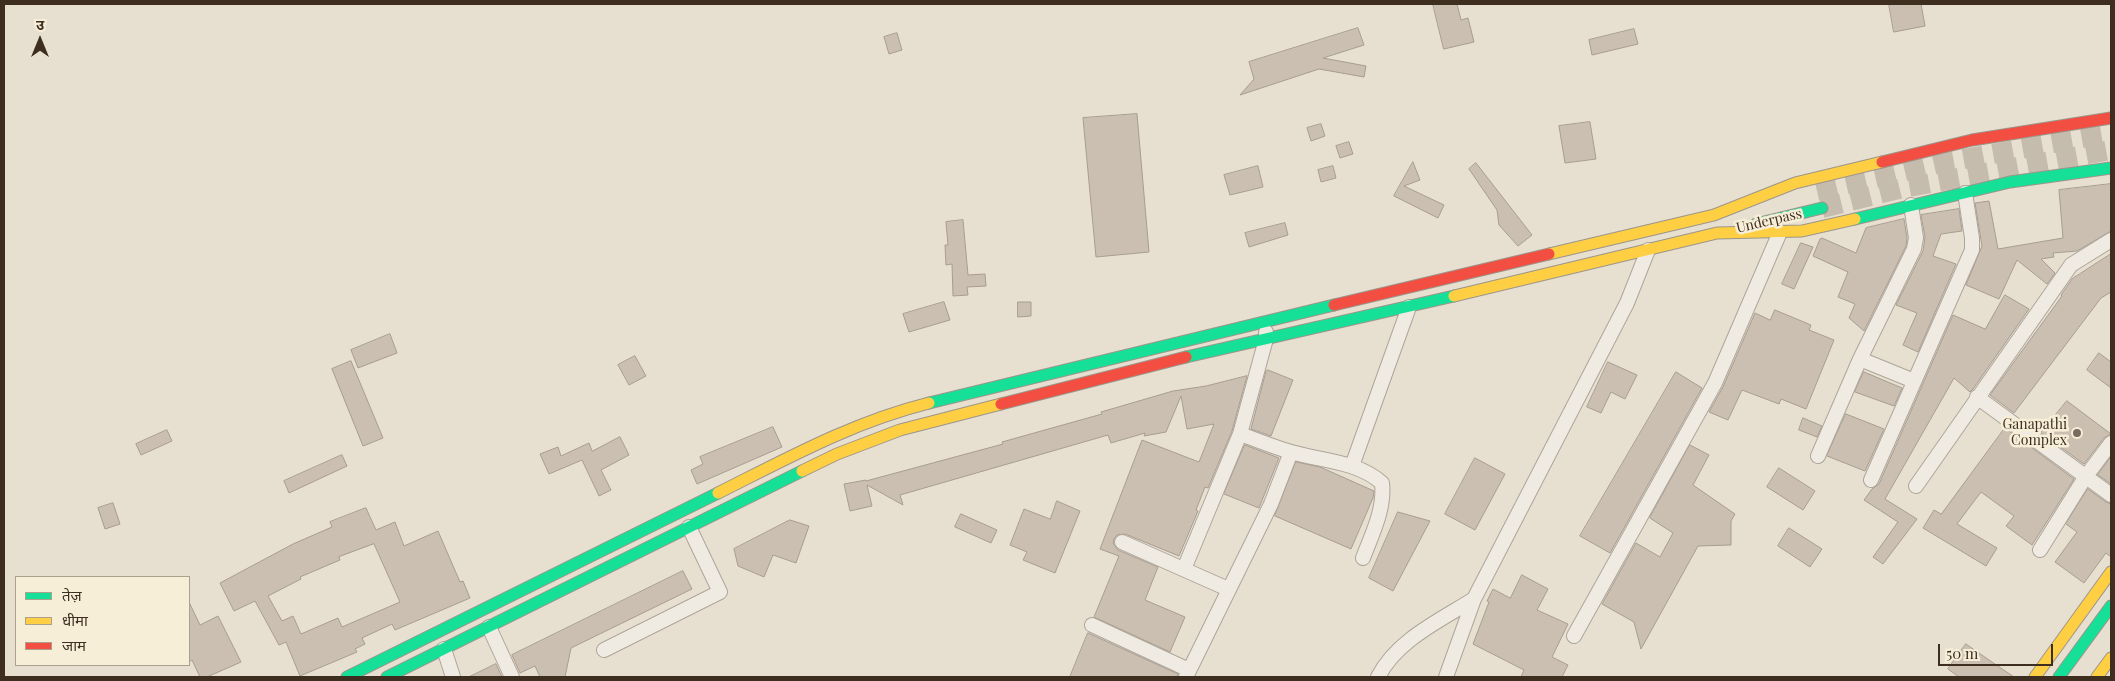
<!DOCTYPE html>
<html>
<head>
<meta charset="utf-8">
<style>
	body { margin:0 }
	#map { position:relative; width:2115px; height:681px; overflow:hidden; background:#e7e0d1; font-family:"Playfair Display","Noto Sans Devanagari",serif }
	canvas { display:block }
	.frame { position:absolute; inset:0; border:5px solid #3d2e20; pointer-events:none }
	.legend { position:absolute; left:15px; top:576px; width:175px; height:90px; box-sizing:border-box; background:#f7eed8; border:1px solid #ada18e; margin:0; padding:6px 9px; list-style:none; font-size:15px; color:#3d2e20 }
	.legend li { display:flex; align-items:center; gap:10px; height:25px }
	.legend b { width:25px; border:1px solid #ada18e }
	.north { position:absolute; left:15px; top:15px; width:50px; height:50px; -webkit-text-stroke:4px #f7eed8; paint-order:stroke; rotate:0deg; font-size:14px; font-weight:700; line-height:20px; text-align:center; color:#3d2e20 }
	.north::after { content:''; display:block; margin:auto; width:18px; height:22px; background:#3d2e20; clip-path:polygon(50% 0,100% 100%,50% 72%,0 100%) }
	.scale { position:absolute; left:1938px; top:644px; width:115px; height:22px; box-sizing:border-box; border:2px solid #3d2e20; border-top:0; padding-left:6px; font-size:15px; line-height:18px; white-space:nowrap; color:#3d2e20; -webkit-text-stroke:4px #f7eed8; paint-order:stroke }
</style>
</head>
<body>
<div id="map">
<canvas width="2115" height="681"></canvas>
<div class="frame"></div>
<ul class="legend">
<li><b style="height:6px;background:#16e098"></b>तेज़</li>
<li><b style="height:6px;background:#ffcf43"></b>धीमा</li>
<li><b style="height:6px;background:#f24e42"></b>जाम</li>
</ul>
<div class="north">उ</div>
<div class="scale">50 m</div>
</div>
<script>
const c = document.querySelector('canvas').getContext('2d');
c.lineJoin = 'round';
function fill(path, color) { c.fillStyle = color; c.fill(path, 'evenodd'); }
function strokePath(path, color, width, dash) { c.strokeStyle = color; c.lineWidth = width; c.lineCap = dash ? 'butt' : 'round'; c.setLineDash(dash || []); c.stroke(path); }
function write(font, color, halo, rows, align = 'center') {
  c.font = font + ' "Playfair Display",serif'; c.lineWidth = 5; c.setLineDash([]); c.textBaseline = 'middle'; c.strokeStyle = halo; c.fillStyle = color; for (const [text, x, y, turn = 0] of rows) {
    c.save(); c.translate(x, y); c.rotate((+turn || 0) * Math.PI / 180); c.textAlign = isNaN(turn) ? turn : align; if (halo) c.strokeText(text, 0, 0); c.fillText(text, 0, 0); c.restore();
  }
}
const building = new Path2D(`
	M1433,4h24l4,16 7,-2 6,24 -30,7z
	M1889,4h32l4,22 -31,6z
	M1358,28l6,17 -41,13 43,8 -2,11 -45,-8 -79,26 14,-16 -5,-17z
	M1634,29l4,15 -46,11 -3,-15z
	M897,33l5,17 -13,4 -5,-17z
	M1137,114l12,138 -53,5 -13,-139z
	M1590,122l6,37 -31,4 -6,-37z
	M1321,124l4,12 -14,5 -4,-13z
	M1349,142l4,12 -13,4 -4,-12z
	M1413,162l7,18 -16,6 40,19 -6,13 -44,-22z
	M1476,163l56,72 -14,11 -19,-21 -2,-15 -28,-41z
	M1258,166l5,21 -33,8 -6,-20z
	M1333,166l3,12 -15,4 -3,-12z
	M2111,184v47l-34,20 -24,2 1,4 -13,2 14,14 -8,11 -30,-24 -18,39 -33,-14 16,-39 -7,-43 14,-2 9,48 65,-11 -4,-48z
	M1959,209l3,22 -21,3 -8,22 23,8 -38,88 -15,-7 14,-32 -21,-8 27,-54 2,-14 -4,-22z
	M1904,219l3,19 -1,8 -42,85 -15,-13 6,-14 -17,-7 10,-25 -35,-16 7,-17 2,-1 34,15 10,-25z
	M963,220l5,55 17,-1 1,12 -19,1 1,8 -15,1 -1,-32 -6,1 -1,-20h3l-2,-23z
	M1285,223l3,12 -39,12 -4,-14z
	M1801,243l12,4 -19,42 -12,-5z
	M2111,254v38l-10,6 -87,115 -24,-18 72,-99 -1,-1 11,-16z
	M2005,295l24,14 -56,80 -3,3 -16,-14 -69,121 32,20 -34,45 -10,-7 25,-35 -34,-22 8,-11 7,-5 74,-169 32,14z
	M944,302l6,18 -41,12 -6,-18z
	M1018,302h13v14l-13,1z
	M1775,310l36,15 -2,5 25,10 -28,69 -25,-10 -2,5 -37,-14 -14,30 -19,-8 14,-25 32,-74 15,7z
	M390,334l7,19 -39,15 -7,-18z
	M2099,353l12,9v26l-24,-18z
	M635,356l11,20 -17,9 -11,-20z
	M351,361l32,77 -20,8 -31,-77z
	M1608,362l29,13 -12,24 -14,-7 -10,21 -14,-6z
	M1268,370l25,10 -22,56 -20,-7 15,-58z
	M1676,372l26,16 -92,165 -30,-17z
	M1864,372l38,16 -8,18 -39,-14z
	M1247,376l-15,55 -24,57 -3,-1 -9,23 2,1 -19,45 -54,-22 -8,1 -3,4 -1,4 5,7 40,17 -13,33 40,17 -15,35 -76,-35 25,-61 -19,-7 42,-109 57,22 15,-38 -27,5 -6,-33 -15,36 -22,4 1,-3 -34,10 -3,-8 -208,60 3,10 -36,-20 5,21 -22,5 -6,-27 22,-4v1l137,-37 -1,-2 100,-28 -1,-2 72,-21 33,-5z
	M2067,401l44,33 -7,4 -20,26 -43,-31z
	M1846,414l38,15 -19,42 -38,-15z
	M1803,418l19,8 -5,11 -18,-7z
	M773,427l9,20 -85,37 -6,-14 12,-6 -3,-7z
	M2005,428l69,51 -42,66 -26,-19 8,-10 -33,-24 -24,32 40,24 -11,18 -63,-38 11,-18 7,4z
	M167,430l5,11 -31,14 -5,-11z
	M620,437l9,18 -28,15 10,20 -12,6 -17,-36 -33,14 -9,-20 18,-7 3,9 28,-13 3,8z
	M1245,445l34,13 -20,50 -35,-14z
	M1690,445l19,10 -16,30 42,29 -4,7v24l-33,1 -57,103 -7,-27 -32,-18 34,-61 24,14 13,-24 -23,-15z
	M342,455l5,11 -58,27 -5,-12z
	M2111,457v27l-13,-9z
	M1475,458l30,16 -30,56 -30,-16z
	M1296,462l24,5 54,24 -1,7 -22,51 -76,-33z
	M1779,468l36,23 -12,19 -36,-23z
	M2088,489l18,13 5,2v53l-5,-4 -22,30 -29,-21 22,-30 -11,-8z
	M1057,501l23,10 -25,62 -32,-13 4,-8 -17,-7 14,-36 26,10z
	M113,503l7,21 -15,5 -7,-21z
	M366,508l10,22 19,-8 9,24 34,-15 22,51 3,-1 7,17 -75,32 -3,-6 -30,14 3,6 -10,5 2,3 -57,24 -14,-34 -7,3 -24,-44 -21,10 -14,-28 73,-39 39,-17 -2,-5zM374,544l26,58 -58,25 -4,-9 -37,16 -8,-18 -11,5 -14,-25 33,-17 -1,-2 40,-17 -1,-3z
	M1398,512l32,9 -37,70 -24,-13z
	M961,514l36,16 -6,13 -36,-16z
	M790,520l19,6 -13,37 -23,-8 -9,22 -26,-11 -4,-17z
	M1789,528l33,21 -12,18 -32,-21z
	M683,571l9,18 -121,59 -6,29h-25l-5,-11 -15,7 -8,-18z
	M1522,575l26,14 -11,21 31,14 -16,33 16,8 -6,12h-41l3,-7 -51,-26 16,-42 -2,-1 6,-12 17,9z
	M189,602l11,23 18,-9 23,46 -34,15h-7l-8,-17 -3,2z
	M1088,633l90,41 -1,3h-107z
	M1966,644l23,16 25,17h-55l-11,-8z
	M496,664l6,13h-33z`);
fill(building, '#cbbfb2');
strokePath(building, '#a89c90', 1);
strokePath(new Path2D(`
	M1817,191l119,-27 175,-31
	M1822,208l81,-20 208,-38`), '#c5bcae', 20, [20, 10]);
const street = new Path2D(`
	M1860,359l54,22
	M1977,397l134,98
	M1240,434c17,6 34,13 51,18 31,9 66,9 91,31 3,26 -10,51 -19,75
	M1818,456l42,-97 54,-110 2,-11 -5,-33
	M1352,466l57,-159
	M1871,480l101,-230v-12l-7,-45
	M1916,486l155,-221 40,-25
	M1122,542l106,47
	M2040,550l46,-74 25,-33
	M1184,569l56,-135 26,-95v-7
	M1092,625l97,45
	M489,627l23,50
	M1574,636l141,-253 65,-151
	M444,649l9,28
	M604,650l116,-58 -31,-65
	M1186,677l85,-173 20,-52
	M1378,677c19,-37 61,-56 96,-78
	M1446,677l28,-78 153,-296 21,-53`);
const fast = new Path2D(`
	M1855,219l155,-37 101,-14
	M1756,224l66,-16
	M1186,357l268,-61
	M929,403l405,-98
	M347,677l371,-184
	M387,677l415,-206
	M2059,677l52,-71`);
const slow = new Path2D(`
	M1549,254l165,-39 81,-32 87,-21
	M1454,296l263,-63 85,-2 53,-12
	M802,471l35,-17 63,-24 101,-26
	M718,493c70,-35 135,-71 211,-90
	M2035,677l76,-105
	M2097,677l14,-19`);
const jam = new Path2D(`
	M1882,162l90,-22 139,-22
	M1334,305l215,-51
	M1001,404l185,-47`);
strokePath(street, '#ada599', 16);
strokePath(fast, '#9c958a', 13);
strokePath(slow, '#9c958a', 13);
strokePath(jam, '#9c958a', 13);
strokePath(street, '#efebe3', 14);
strokePath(fast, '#16e098', 11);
strokePath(slow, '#ffcf43', 11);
strokePath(jam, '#f24e42', 11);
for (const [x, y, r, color] of [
	[2077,433,5,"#786c5e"]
]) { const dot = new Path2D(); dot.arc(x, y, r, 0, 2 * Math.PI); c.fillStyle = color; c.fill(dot); strokePath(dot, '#f7eed8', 2); }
write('14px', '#3d2e20', '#f7eed8', [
	["Underpass",1769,221,-13]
]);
write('14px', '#3d2e20', '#f7eed8', [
	["Ganapathi",2067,425],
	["Complex",2067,441]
], 'right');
</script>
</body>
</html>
